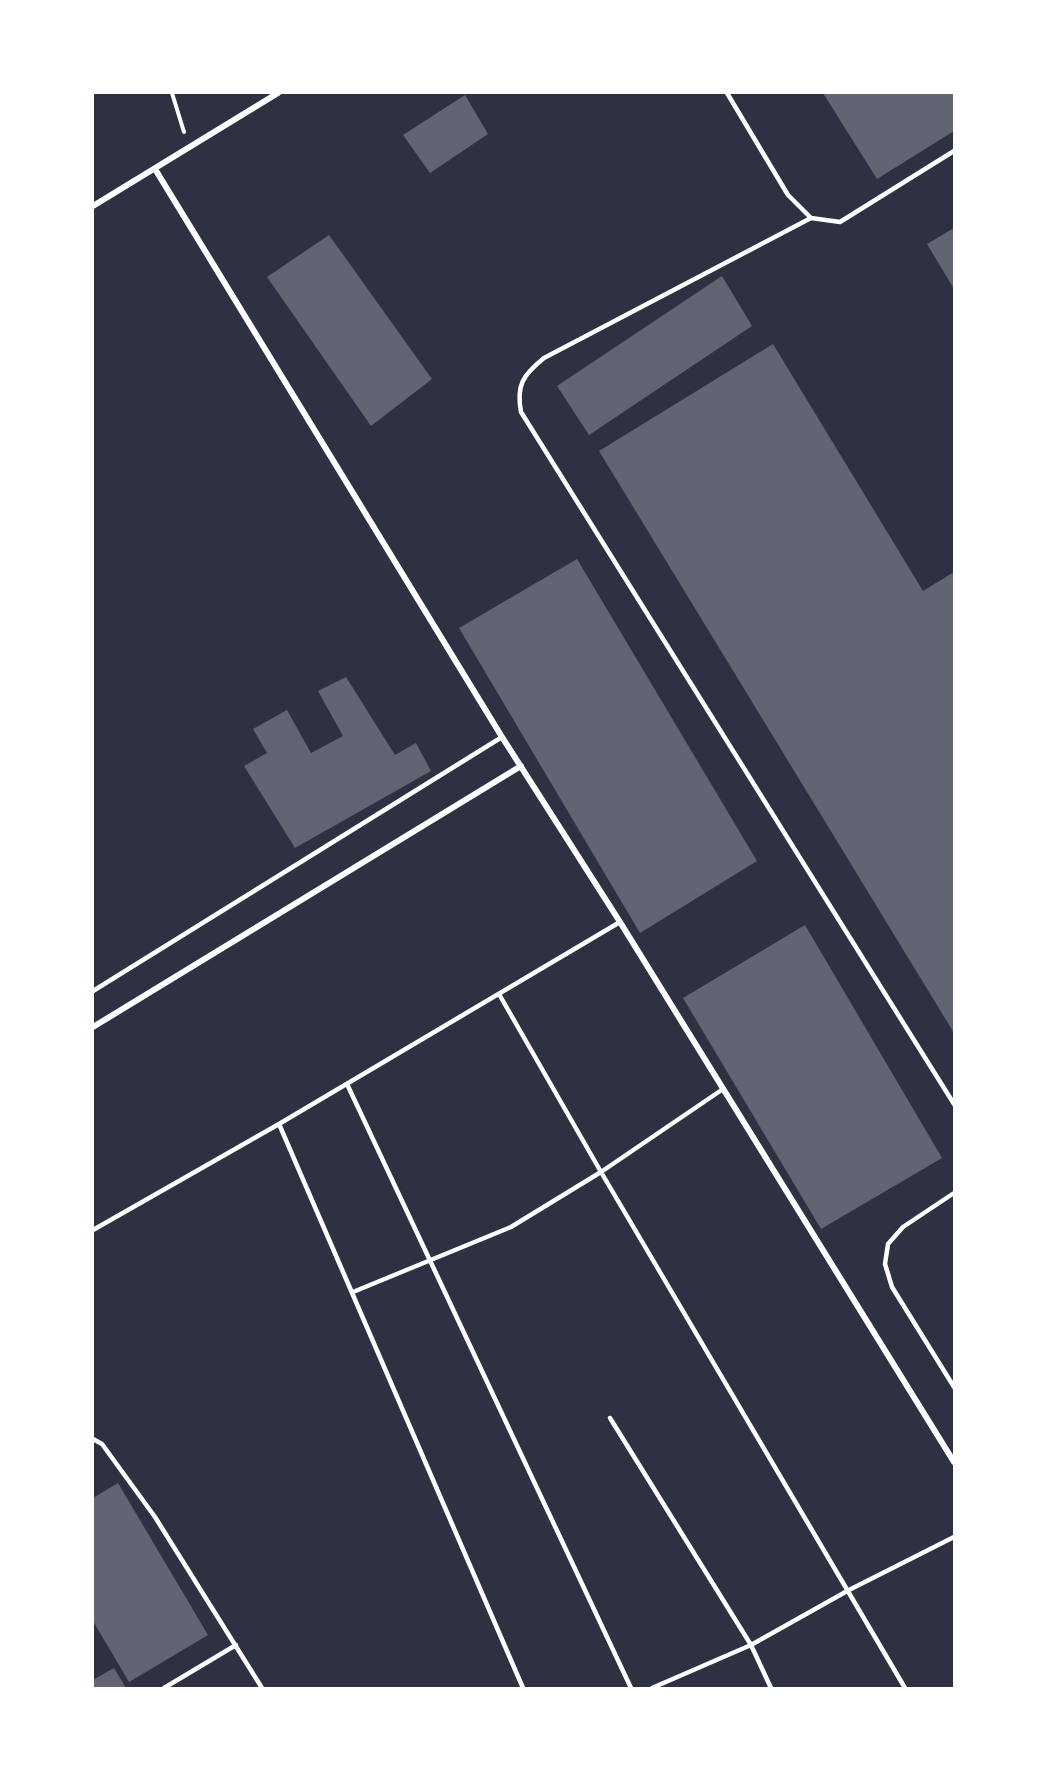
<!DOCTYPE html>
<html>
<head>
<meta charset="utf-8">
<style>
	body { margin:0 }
	#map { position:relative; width:1047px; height:1781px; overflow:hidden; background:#2d3142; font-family:"DejaVu Sans",sans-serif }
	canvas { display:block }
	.frame { position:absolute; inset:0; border:94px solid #fff; pointer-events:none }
</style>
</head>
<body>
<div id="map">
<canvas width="1047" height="1781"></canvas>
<div class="frame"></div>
</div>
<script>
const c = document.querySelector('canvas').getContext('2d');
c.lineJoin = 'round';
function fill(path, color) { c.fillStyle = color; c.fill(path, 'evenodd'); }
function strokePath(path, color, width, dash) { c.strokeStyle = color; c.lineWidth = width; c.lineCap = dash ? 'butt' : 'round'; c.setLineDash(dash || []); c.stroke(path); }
fill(new Path2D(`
	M823,93h131v38l-77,48z
	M465,95l23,39 -58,39 -27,-38z
	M954,228v61l-27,-45z
	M329,235l103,144 -61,47 -104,-149z
	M722,276l30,50 -163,109 -32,-49z
	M773,344l150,247 31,-19v461l-355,-582z
	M577,559l180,302 -117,72 -181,-305z
	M346,677l49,78 21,-12 15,28 -136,77 -51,-82 23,-13 -14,-24 34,-19 24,43 32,-17 -25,-45z
	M805,925l137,233 -121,71 -138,-231z
	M118,1483l90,152 -79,47 -36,-61v-123z
	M114,1668l12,20h-33v-8z`), '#626471');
strokePath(new Path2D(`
	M172,93l12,39`), '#fff', 4);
strokePath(new Path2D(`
	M727,93l61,102 23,23 29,4 114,-71
	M811,218l-267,140c-21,17 -28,27 -23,54l433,692
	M93,991l409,-254
	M499,994l102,178 304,516
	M347,1084l284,604
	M279,1124l244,564
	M954,1193l-51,34 -15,17 -3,20 7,23 62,100
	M93,1230l186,-106 341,-202
	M353,1292l158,-65 90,-55 122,-83
	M610,1418l141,227 20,43
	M93,1439l9,5 53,73 107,171
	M164,1688l72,-43
	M652,1688l99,-43 98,-55 105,-53`), '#fff', 4.5);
strokePath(new Path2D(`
	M155,169l347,568 118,185 334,540
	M93,206l185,-113
	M93,1027l428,-261`), '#fff', 6);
</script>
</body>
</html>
